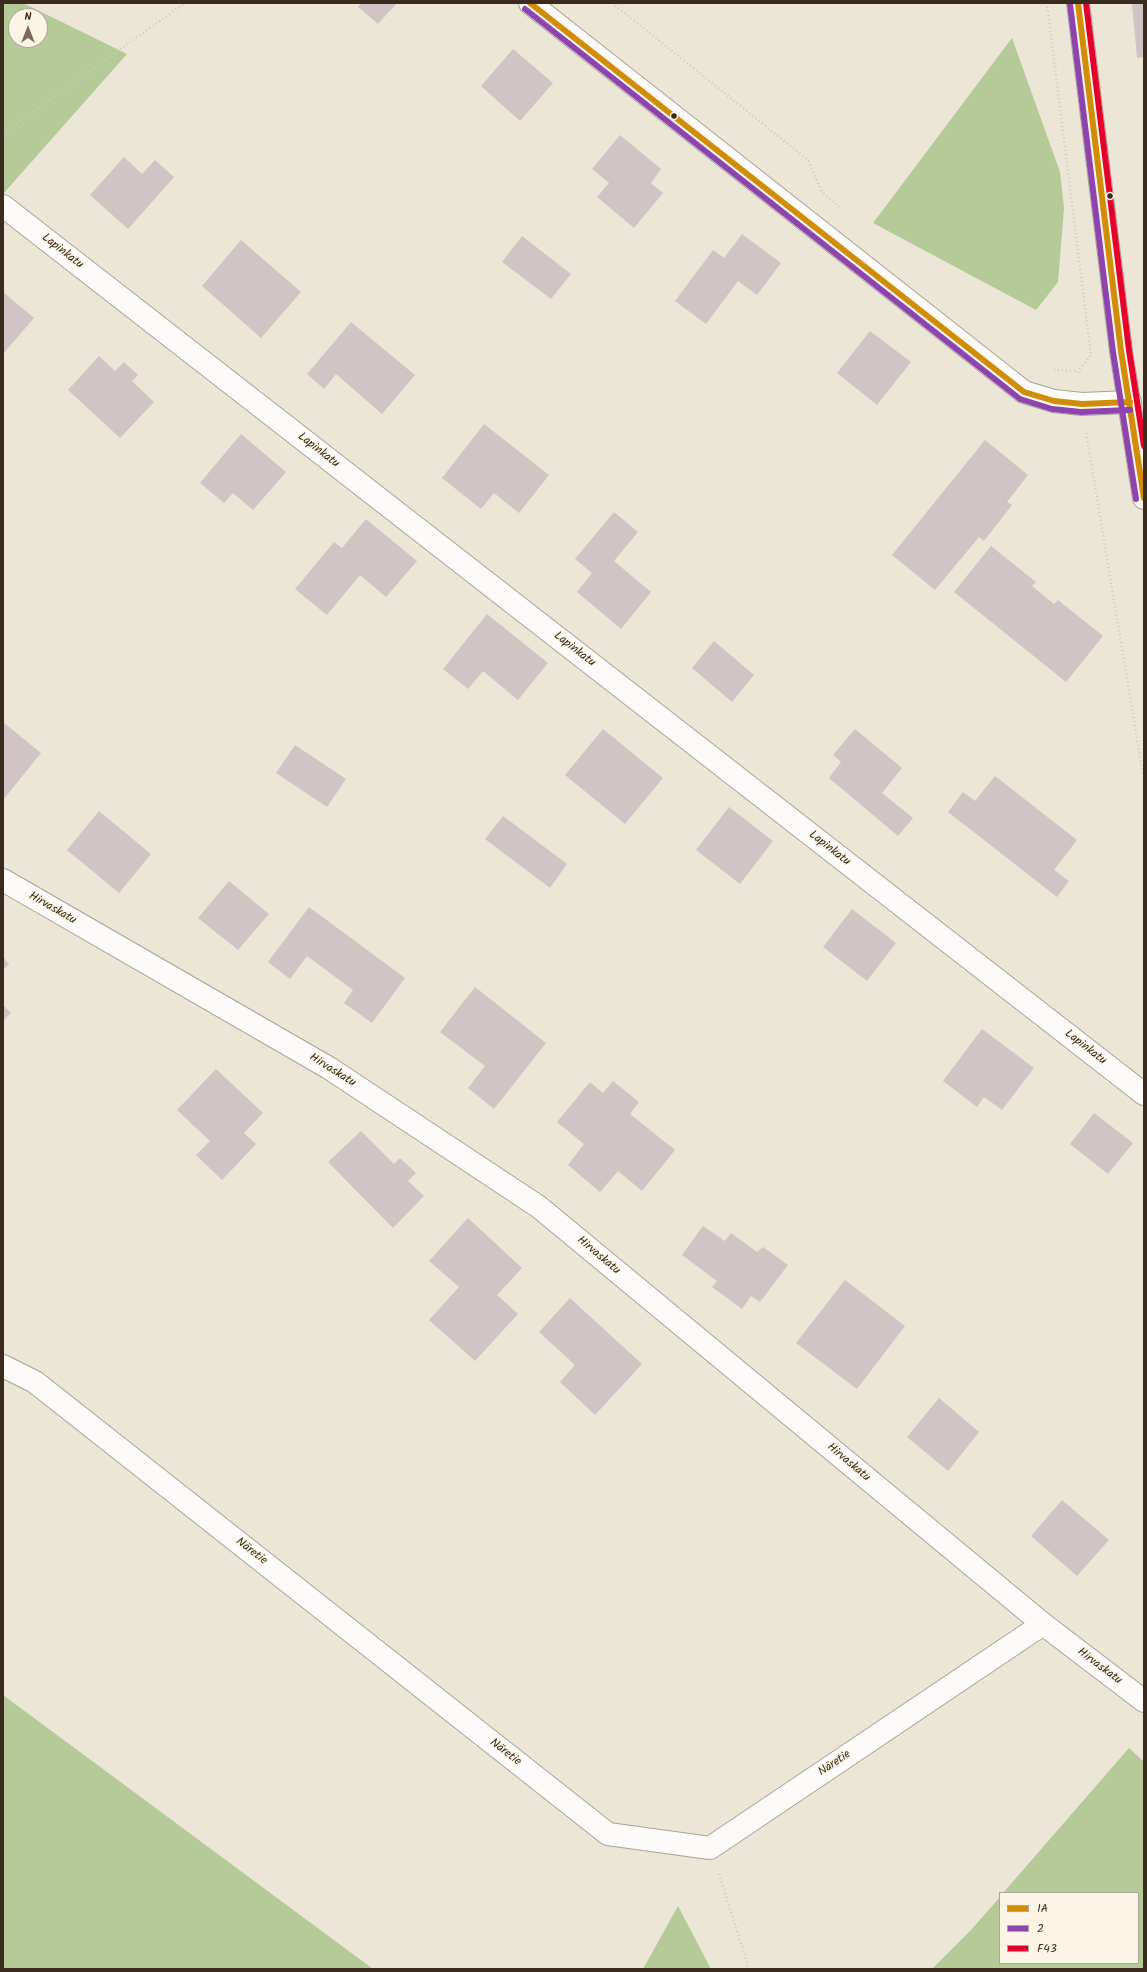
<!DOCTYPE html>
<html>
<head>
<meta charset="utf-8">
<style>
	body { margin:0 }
	#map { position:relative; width:1147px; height:1972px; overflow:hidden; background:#ece6d7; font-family:Kalam,sans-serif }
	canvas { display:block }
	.frame { position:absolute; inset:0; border:4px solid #3b2a1e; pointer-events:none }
	.legend { position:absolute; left:999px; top:1892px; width:140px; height:72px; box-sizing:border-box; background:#fcf5e5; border:1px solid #afa495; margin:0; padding:5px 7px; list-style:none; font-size:12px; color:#3b2a1e }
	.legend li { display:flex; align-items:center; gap:8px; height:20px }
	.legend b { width:20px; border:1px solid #afa495 }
	.north { position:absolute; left:8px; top:8px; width:40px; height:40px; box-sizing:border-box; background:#fcf5e5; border:1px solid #afa495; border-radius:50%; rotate:0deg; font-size:11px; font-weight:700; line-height:16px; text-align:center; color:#3b2a1e }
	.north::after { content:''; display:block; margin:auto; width:14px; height:18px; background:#796c5f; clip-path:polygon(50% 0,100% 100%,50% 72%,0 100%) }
</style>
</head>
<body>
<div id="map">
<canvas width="1147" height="1972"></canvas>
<div class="frame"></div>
<ul class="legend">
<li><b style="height:5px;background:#d18d06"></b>1A</li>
<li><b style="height:5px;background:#8e44ad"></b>2</li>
<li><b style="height:5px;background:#e4002b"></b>F43</li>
</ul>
<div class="north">N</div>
</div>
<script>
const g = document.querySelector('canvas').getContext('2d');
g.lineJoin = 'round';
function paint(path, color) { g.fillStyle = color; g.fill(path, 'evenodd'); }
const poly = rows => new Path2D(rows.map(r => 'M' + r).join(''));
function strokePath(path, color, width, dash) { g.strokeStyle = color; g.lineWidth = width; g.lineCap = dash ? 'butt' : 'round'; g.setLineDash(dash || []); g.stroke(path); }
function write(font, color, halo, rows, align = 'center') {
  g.font = font + ' Kalam,sans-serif'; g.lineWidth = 3; g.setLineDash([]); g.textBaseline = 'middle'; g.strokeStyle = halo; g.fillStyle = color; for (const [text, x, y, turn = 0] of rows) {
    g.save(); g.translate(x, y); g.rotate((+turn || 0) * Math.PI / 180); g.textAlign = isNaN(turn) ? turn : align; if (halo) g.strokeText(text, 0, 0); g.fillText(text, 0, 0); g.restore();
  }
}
const forest = poly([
	[3,3,23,3,127,54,3,194],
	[16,16,40,16,40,40,16,40],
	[1012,38,1060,172,1064,208,1058,282,1036,310,873,223],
	[3,1695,373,1969,3,1969],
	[1129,1748,1144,1762,1144,1969,932,1969,971,1930,1000,1897,1000,1963,1138,1963,1138,1893,1003,1893],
	[678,1906,711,1969,643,1969]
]);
const building = poly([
	[361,3,397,3,378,24,358,7],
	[1144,3,1144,57,1137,58,1132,4],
	[513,49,553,83,520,121,481,86],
	[620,135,661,169,651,183,663,193,634,228,597,197,609,183,592,169],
	[124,157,142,174,155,160,174,177,128,229,90,195],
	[742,234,781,263,757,295,738,281,706,324,675,301,713,250,724,258],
	[522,236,571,274,551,299,502,262],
	[241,240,301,292,261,338,202,286],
	[3,292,34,318,3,354],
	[351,322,415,375,382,414,336,374,324,389,307,374],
	[870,331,911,362,877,405,837,373],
	[99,356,115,371,124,362,138,375,132,381,154,402,120,438,68,390],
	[484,424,549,475,519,513,494,493,481,509,442,478],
	[241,434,286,472,253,510,233,493,224,503,200,483],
	[985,440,1028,475,1007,502,1012,505,984,541,979,537,935,590,892,555],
	[614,512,638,532,614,561,651,592,621,629,577,592,592,573,575,559],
	[366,519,417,561,386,597,360,575,327,615,295,589,334,542,342,548],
	[991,546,1036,582,1032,586,1054,604,1058,600,1103,636,1066,682,954,592],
	[487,614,548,663,518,700,483,671,468,689,443,669],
	[714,641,754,675,732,702,692,668],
	[3,722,41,753,3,800],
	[603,729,663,778,625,824,565,775],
	[855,729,902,768,882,793,913,818,898,836,829,778,841,762,833,755],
	[295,745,346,779,327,807,276,773],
	[995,776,1077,840,1054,870,1069,881,1057,897,948,812,963,792,975,801],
	[729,807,773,841,740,884,696,850],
	[99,811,151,854,119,893,67,850],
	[503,816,567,864,550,888,485,839],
	[229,881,269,914,238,950,198,918],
	[309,907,405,978,372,1023,344,1003,353,990,307,956,290,979,268,962],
	[852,909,896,943,867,981,823,947],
	[3,957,9,964,3,970],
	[475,987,546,1043,494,1109,468,1088,485,1066,440,1032],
	[3,1005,11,1013,3,1021],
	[982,1029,1034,1068,1002,1110,984,1097,977,1107,943,1081],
	[216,1069,263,1113,244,1133,256,1144,222,1180,196,1155,210,1141,177,1110],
	[613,1081,639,1102,630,1114,675,1150,642,1191,618,1171,600,1192,568,1165,584,1144,557,1122,590,1082,603,1093],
	[1094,1113,1133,1143,1108,1174,1070,1144],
	[361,1131,394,1164,400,1158,416,1173,408,1181,424,1196,393,1228,328,1162],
	[468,1218,522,1268,497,1295,518,1314,475,1361,429,1320,459,1287,429,1261],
	[703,1226,725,1241,731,1233,757,1252,763,1247,788,1265,760,1302,751,1296,742,1309,712,1287,717,1281,682,1255],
	[845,1280,905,1326,857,1389,796,1343],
	[570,1298,642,1364,595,1415,560,1382,575,1365,539,1332],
	[939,1398,979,1432,948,1471,907,1437],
	[1062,1500,1109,1540,1077,1576,1031,1536]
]);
const path = poly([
	[612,3,808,160,822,192,839,207],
	[1047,3,1091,355,1078,371,1078,375],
	[3,133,185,3],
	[1054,370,1078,371],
	[1086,433,1144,780],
	[719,1874,749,1969]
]);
const minor = poly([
	[530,3,1024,392,1054,401,1082,404,1130,402],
	[3,206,1144,1094],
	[3,880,329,1068,539,1207,1043,1624,1144,1701],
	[3,1366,35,1382,608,1834,710,1848,1043,1624]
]);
const secondary = poly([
	[1078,3,1121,351,1144,498]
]);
const bus1 = poly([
	[530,3,1024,392,1054,401,1082,404,1130,402],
	[1078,3,1121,351,1144,498]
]);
const bus2 = poly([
	[1070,4,1113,352,1136,499],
	[525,9,1020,399,1052,409,1081,412,1130,410]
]);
const bus3 = poly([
	[1086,3,1129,350,1144,446]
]);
const markers = [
	[674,116,3.5,"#3b2a1e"],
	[1110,196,3.5,"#3b2a1e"]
];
const streetNames = [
	["Lapinkatu",62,252,38],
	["Lapinkatu",318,451,38],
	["Lapinkatu",574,650,38],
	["Lapinkatu",829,849,38],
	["Hirvaskatu",52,909,30],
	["Lapinkatu",1085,1048,38],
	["Hirvaskatu",332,1071,32],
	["Hirvaskatu",598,1256,40],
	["Hirvaskatu",848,1463,40],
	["Näretie",251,1552,38],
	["Hirvaskatu",1099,1667,37],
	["Näretie",505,1753,38],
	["Näretie",835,1764,-34]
];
paint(forest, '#b6c999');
paint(building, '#d0c4c5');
strokePath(minor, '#a9a399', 24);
strokePath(secondary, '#a9a399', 24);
strokePath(path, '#cdcac5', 2.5, [1, 3]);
strokePath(minor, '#fcfbf9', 22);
strokePath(secondary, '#f6f3ee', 22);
strokePath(bus1, '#d18d06', 6);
strokePath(bus2, '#8e44ad', 6);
strokePath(bus3, '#e4002b', 6);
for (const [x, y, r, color] of markers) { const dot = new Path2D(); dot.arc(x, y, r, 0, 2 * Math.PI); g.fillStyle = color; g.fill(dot); strokePath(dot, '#fcf5e5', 1.5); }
write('12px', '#3b2a1e', '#fcf5e5', streetNames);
</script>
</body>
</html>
